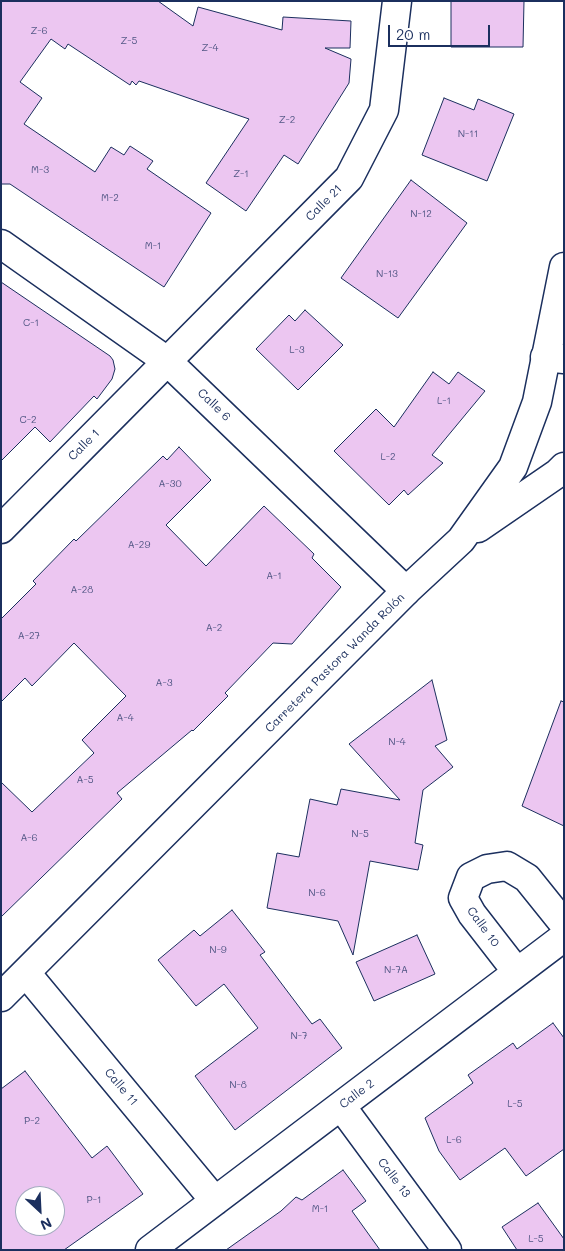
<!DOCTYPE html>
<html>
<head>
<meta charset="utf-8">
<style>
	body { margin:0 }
	#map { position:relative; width:565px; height:1251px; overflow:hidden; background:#fff; font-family:Mali,sans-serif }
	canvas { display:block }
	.frame { position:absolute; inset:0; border:2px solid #1b2f5e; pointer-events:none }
	.north { position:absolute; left:15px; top:1186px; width:50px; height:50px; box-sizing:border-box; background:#fff; border:1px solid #a4acbf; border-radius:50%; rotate:155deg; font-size:14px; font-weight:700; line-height:20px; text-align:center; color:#1b2f5e }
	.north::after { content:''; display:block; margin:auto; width:18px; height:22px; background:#1b2f5e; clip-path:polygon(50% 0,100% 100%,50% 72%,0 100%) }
	.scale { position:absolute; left:388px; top:25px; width:102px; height:22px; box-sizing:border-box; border:2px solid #1b2f5e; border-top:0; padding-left:6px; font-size:15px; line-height:18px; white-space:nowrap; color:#1b2f5e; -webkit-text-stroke:4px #fff; paint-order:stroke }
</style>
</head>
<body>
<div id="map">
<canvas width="565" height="1251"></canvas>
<div class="frame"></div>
<div class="north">N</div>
<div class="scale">20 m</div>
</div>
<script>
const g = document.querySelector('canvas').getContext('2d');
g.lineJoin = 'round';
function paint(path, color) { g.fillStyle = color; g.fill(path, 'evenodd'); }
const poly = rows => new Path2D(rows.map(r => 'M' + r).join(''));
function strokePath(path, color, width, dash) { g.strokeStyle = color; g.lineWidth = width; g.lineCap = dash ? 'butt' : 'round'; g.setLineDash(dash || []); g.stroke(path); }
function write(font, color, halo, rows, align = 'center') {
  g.font = font + ' Mali,sans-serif'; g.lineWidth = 5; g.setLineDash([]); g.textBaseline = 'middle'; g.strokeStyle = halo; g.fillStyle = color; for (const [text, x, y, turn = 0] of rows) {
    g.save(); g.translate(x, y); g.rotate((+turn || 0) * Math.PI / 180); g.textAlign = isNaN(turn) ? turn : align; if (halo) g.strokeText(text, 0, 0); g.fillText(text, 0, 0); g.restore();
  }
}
const building = poly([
	[1,1,158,1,193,26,198,7,282,30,283,17,351,21,350,48,325,48,351,59,349,83,298,164,284,155,246,211,206,183,249,119,139,81,136,85,132,81,130,85,68,44,65,49,51,39,20,82,42,98,24,124,95,172,111,147,124,155,130,146,153,161,147,169,211,213,164,287,10,184,1,184,1,1],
	[451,1,524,1,523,47,451,47,451,1],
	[444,98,474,110,478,99,514,114,487,181,422,155,444,98],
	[411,180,467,223,398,318,341,278,411,180],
	[1,282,110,356,113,360,115,369,112,379,97,399,94,396,50,442,35,427,1,461,1,282],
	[305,310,343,345,298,390,256,349,289,315,295,321,305,310],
	[433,372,449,384,458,372,485,391,432,455,443,463,408,495,404,490,389,505,334,451,376,409,394,427,433,372],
	[179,447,211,480,166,525,206,566,264,506,314,554,312,558,341,587,292,644,273,643,225,693,228,696,193,731,192,730,117,793,122,799,1,917,1,782,32,812,94,753,82,740,126,696,74,643,32,686,25,678,1,702,1,619,36,584,33,581,74,539,76,541,163,456,167,460,179,447],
	[432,680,447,740,435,746,453,767,423,790,415,843,423,845,418,870,370,861,353,955,338,921,267,908,277,853,299,857,310,799,337,805,341,789,400,800,349,744,432,680],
	[561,701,564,702,564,826,522,806,561,701],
	[232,910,265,952,260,955,312,1024,320,1019,342,1048,235,1130,195,1076,258,1028,224,984,196,1006,158,960,194,930,200,936,232,910],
	[417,935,435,974,374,1001,356,962,417,935],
	[553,1023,564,1038,564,1149,526,1176,505,1148,460,1180,439,1151,425,1118,473,1083,468,1075,513,1043,517,1049,553,1023],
	[25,1071,92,1158,107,1146,143,1194,64,1250,1,1250,1,1089,25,1071],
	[25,1196,55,1196,55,1226,25,1226,25,1196],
	[343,1170,366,1201,352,1211,380,1250,226,1250,281,1211,296,1197,302,1200,343,1170],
	[538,1203,564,1239,564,1250,517,1250,502,1227,538,1203]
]);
const street = poly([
	[1,244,167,361,406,591],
	[545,357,564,359],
	[1,529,349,178,384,110,397,1],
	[517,972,472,914,463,898,471,877,487,869,507,866,527,878,564,924],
	[26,973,215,1201],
	[341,1106,447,1250],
	[150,1250,564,937]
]);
const secondary = poly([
	[478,528,558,473,564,467],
	[1,997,406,591,461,540,513,467,537,402,564,267]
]);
const numberNames = [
	["Z-6",39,31],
	["Z-5",129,41],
	["Z-4",210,48],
	["Z-2",287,120],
	["N-11",468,134],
	["M-3",40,170],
	["Z-1",241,174],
	["M-2",110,198],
	["N-12",421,214],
	["M-1",153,246],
	["N-13",387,274],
	["C-1",31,323],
	["L-3",297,350],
	["L-1",444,401],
	["C-2",28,420],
	["L-2",388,457],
	["A-30",170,484],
	["A-29",139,545],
	["A-1",274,576],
	["A-28",82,590],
	["A-2",214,628],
	["A-27",29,636],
	["A-3",164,683],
	["A-4",125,718],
	["N-4",397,742],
	["A-5",85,780],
	["N-5",360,834],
	["A-6",29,838],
	["N-6",317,893],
	["N-9",218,950],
	["N-7A",396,970],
	["N-7",299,1036],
	["N-8",238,1085],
	["L-5",515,1104],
	["P-2",32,1121],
	["L-6",454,1140],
	["P-1",94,1200],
	["M-1",320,1209],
	["L-5",536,1239]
];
const streetNames = [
	["Calle 21",324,203,-45],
	["Calle 6",214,405,44],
	["Calle 1",84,445,-45],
	["Carretera Pastora Wanda Rolón",335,663,-45],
	["Calle 10",483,927,54],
	["Calle 11",121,1087,50],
	["Calle 2",357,1094,-37],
	["Calle 13",394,1178,53]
];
paint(building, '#ecc6f1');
strokePath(building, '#1b2f5e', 1);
strokePath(street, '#1b2f5e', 31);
strokePath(secondary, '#1b2f5e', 31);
strokePath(street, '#fff', 28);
strokePath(secondary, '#fff', 28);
write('10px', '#4f5583', null, numberNames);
write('12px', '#1b2f5e', '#fff', streetNames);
</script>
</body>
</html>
